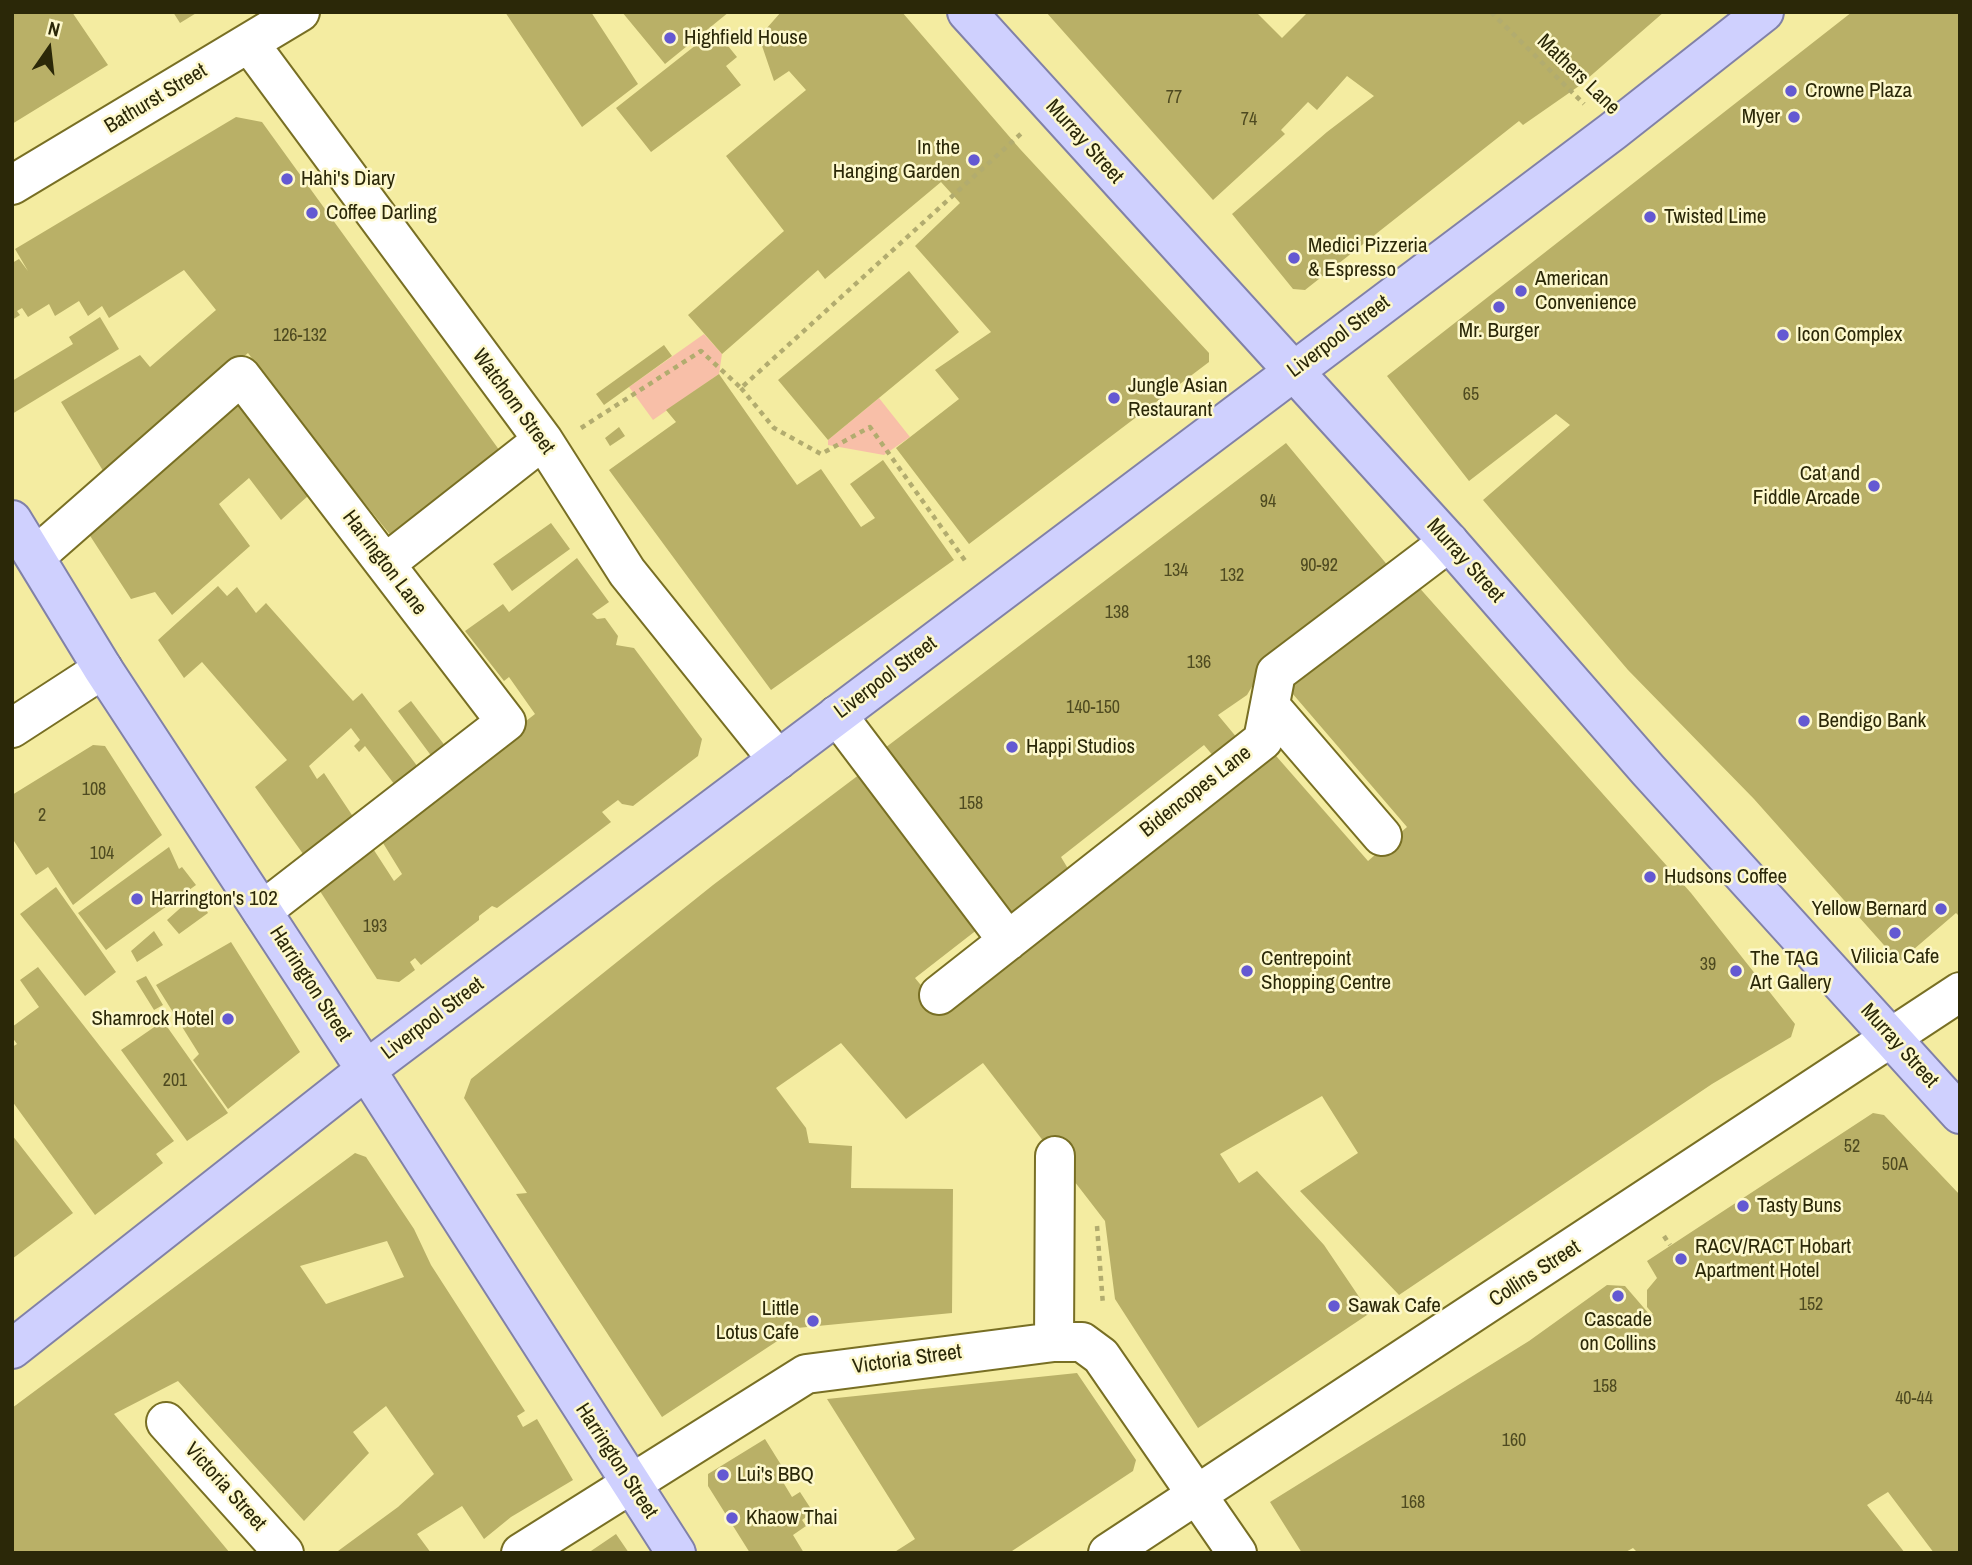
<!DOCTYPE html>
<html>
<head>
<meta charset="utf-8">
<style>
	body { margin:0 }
	#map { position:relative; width:1972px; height:1565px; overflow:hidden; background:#f4eca1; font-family:"Archivo Narrow",sans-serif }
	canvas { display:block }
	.frame { position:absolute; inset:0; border:14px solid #2b2808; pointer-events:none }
	.north { position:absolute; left:14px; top:14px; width:70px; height:70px; -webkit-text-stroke:5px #fdf8cc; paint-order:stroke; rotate:14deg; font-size:19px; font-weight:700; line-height:28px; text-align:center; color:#2b2808 }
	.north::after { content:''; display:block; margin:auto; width:24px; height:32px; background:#2b2808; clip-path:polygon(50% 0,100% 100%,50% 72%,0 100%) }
</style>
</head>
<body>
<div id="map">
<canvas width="1972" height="1565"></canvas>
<div class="frame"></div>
<div class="north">N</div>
</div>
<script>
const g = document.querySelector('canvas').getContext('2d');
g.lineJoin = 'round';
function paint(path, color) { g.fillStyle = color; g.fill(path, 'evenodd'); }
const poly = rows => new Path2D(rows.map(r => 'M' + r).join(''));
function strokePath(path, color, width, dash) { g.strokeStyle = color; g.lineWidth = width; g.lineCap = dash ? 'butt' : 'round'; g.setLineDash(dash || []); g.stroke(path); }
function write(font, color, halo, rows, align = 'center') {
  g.font = font + ' "Archivo Narrow",sans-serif'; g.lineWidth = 5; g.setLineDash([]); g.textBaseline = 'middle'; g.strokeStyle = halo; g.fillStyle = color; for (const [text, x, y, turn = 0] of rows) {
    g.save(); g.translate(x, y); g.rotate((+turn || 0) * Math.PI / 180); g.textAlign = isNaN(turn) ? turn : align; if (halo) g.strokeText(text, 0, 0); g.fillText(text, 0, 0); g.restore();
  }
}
const green = poly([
	[704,334,722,354,719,374,653,420,629,387],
	[879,398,910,437,884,455,828,445,828,440]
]);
const building = poly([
	[12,12,72,12,108,65,12,124],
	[173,12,198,12,180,23],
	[505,12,591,12,638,84,582,127],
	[622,12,729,12,665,64],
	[781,12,902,12,1020,149,1209,353,1209,362,969,544,896,448,959,399,935,370,991,332,915,246,960,203,941,182,825,279,818,270,722,354,688,315,784,231,726,156,806,90,789,71,774,81,759,37],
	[1046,12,1256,12,1282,38,1308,12,1664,12,1579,86,1523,125,1519,121,1305,290,1293,289,1232,214,1327,132,1374,96,1347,76,1317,110,1308,102,1281,130,1285,134,1213,200],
	[1852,12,1960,12,1960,917,1956,913,1899,962,1754,799,1628,670,1483,500,1570,425,1556,414,1469,481,1387,376],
	[715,30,737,57,726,66,741,85,651,152,616,108],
	[236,117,262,122,505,458,396,542,287,407,248,353,105,474,61,402,140,355,150,367,216,310,184,270,109,318,102,306,88,316,79,301,55,316,49,304,28,317,22,308,17,311,20,315,12,320,12,263,19,259,28,271,15,249],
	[909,271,959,332,828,440,778,380],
	[100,317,119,349,12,414,12,381,73,344,69,337],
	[664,345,672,356,604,405,596,394],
	[719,374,797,485,821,469,861,527,875,518,850,484,883,460,954,560,771,690,609,470,676,422,666,410],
	[232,397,317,488,281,520,249,478,219,504,250,546,172,615,155,592,131,599,85,528],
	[619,427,625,436,610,446,605,438],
	[1286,443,1389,567,1266,663,1247,695,1218,715,1238,739,1215,758,1204,745,1103,824,1061,857,1070,872,1013,918,881,751],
	[551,523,570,549,512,591,493,564],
	[577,558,609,602,592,614,597,619,605,618,618,636,616,645,634,648,702,739,698,756,633,806,622,804,618,800,602,812,611,822,497,908,492,906,479,916,479,920,421,965,415,958,410,962,415,970,399,982,377,979,316,885,370,844,394,881,402,874,383,843,403,827,398,821,535,714,509,677,504,681,465,631,503,604,509,612],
	[1416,584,1691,893,1795,1024,1791,1037,1712,1084,1399,1295,1300,1191,1358,1153,1322,1096,1220,1154,1239,1183,1257,1171,1324,1245,1370,1313,1198,1428,1115,1299,1105,1221,983,1063,906,1119,841,1043,776,1088,806,1128,809,1143,852,1146,851,1188,953,1189,952,1313,797,1328,662,1417,516,1194,527,1193,464,1098,471,1079,713,885,868,768,987,922,915,978,939,1007,1270,749,1368,861,1407,827,1286,686],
	[218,586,227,596,237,587,256,613,266,603,353,701,362,693,421,771,398,789,365,746,359,752,354,746,360,740,351,728,309,766,317,779,324,773,356,821,306,858,255,787,287,760,202,662,184,678,158,640],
	[411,701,449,751,435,761,398,711],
	[93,745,105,746,162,835,73,905,48,867,36,875,12,838,12,795],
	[169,847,179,869,182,867,196,885,106,950,78,913],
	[56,887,116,972,85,996,20,914],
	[196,894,208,913,179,934,167,920],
	[154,931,163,945,137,962,131,951],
	[231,942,300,1052,228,1109,193,1060,199,1054,156,985],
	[38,967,174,1141,156,1154,163,1163,95,1215,12,1101,12,1047,17,1044,12,1037,12,1027,39,1007,20,980],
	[146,976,163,1005,154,1010,136,981],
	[163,1021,228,1113,187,1141,121,1050],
	[1873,1113,1884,1115,1960,1195,1960,1553,1934,1553,1888,1492,1867,1505,1905,1553,1638,1553,1633,1548,1624,1553,1302,1553,1270,1502,1529,1341,1607,1285,1625,1286,1650,1315,1653,1314,1647,1307,1647,1290,1657,1278,1647,1261],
	[12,1135,73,1213,12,1259],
	[355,1153,366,1157,414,1229,431,1265,525,1411,517,1416,523,1427,537,1419,573,1480,511,1517,484,1539,462,1506,417,1534,431,1553,339,1553,338,1551,398,1507,434,1474,386,1406,353,1432,369,1453,304,1521,178,1381,114,1414,230,1553,12,1553,12,1408],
	[387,1241,404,1277,326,1304,300,1266],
	[1077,1373,1136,1460,1133,1471,1009,1553,893,1553,915,1539,827,1399],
	[765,1439,783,1468,777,1472,792,1497,800,1492,813,1512,802,1520,806,1526,793,1535,804,1553,750,1553,708,1486,708,1474],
	[616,1534,629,1553,588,1553]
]);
const path = poly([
	[1491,12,1584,104],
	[741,388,774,428,821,454,870,427,966,562],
	[581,428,701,351,741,388,1024,131],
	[1097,1226,1103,1305],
	[1664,1236,1670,1245]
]);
const minor = poly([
	[249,43,543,440,627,572,778,760],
	[12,185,300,12],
	[36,556,241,376,506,722,262,911],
	[385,564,543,440],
	[1270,706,1382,836],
	[837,715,1008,941],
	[12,728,103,669],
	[939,995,1263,740,1276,673,1449,542],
	[1054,1342,1055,1156],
	[166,1422,284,1553],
	[521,1553,806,1374,1054,1342,1082,1342,1101,1356,1237,1553],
	[1108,1553,1960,992]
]);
const major = poly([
	[967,12,1449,542,1648,770,1960,1114],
	[12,520,103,669,366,1070,676,1553],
	[12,1349,366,1070,1613,131,1764,12]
]);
const markers = [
	[670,38,7,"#6459d2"],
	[1791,91,7,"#6459d2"],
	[1794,117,7,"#6459d2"],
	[974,160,7,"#6459d2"],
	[287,179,7,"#6459d2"],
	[312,213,7,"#6459d2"],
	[1650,217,7,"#6459d2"],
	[1294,258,7,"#6459d2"],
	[1521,291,7,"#6459d2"],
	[1499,307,7,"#6459d2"],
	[1783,335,7,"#6459d2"],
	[1114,398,7,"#6459d2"],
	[1874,486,7,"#6459d2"],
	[1804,721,7,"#6459d2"],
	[1012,747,7,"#6459d2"],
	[1650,877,7,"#6459d2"],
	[137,899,7,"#6459d2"],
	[1941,909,7,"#6459d2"],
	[1895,933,7,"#6459d2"],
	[1247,971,7,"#6459d2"],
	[1736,971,7,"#6459d2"],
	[228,1019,7,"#6459d2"],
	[1743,1206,7,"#6459d2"],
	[1681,1259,7,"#6459d2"],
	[1618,1296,7,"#6459d2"],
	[1334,1306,7,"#6459d2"],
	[813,1321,7,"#6459d2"],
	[723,1475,7,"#6459d2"],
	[732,1518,7,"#6459d2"]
];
const numberNames = [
	["77",1174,98],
	["74",1249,120],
	["126-132",300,336],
	["65",1471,395],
	["94",1268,502],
	["90-92",1319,566],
	["134",1176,571],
	["132",1232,576],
	["138",1117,613],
	["136",1199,663],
	["140-150",1093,708],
	["108",94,790],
	["158",971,804],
	["2",42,816],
	["104",102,854],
	["193",375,927],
	["39",1708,965],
	["201",175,1081],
	["52",1852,1147],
	["50A",1895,1165],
	["152",1811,1305],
	["158",1605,1387],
	["40-44",1914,1399],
	["160",1514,1441],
	["168",1413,1503]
];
const poiNames = [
	["Highfield House",684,38],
	["Crowne Plaza",1805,91],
	["Myer",1780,117,"right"],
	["In the",960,148,"right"],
	["Hanging Garden",960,172,"right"],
	["Hahi's Diary",301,179],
	["Coffee Darling",326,213],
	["Twisted Lime",1664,217],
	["Medici Pizzeria",1308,246],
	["& Espresso",1308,270],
	["American",1535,279],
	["Convenience",1535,303],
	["Mr. Burger",1499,331,"center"],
	["Icon Complex",1797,335],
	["Jungle Asian",1128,386],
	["Restaurant",1128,410],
	["Cat and",1860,474,"right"],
	["Fiddle Arcade",1860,498,"right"],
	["Bendigo Bank",1818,721],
	["Happi Studios",1026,747],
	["Hudsons Coffee",1664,877],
	["Harrington's 102",151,899],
	["Yellow Bernard",1927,909,"right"],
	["Vilicia Cafe",1895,957,"center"],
	["Centrepoint",1261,959],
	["Shopping Centre",1261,983],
	["The TAG",1750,959],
	["Art Gallery",1750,983],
	["Shamrock Hotel",214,1019,"right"],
	["Tasty Buns",1757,1206],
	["RACV/RACT Hobart",1695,1247],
	["Apartment Hotel",1695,1271],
	["Sawak Cafe",1348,1306],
	["Little",799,1309,"right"],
	["Lotus Cafe",799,1333,"right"],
	["Cascade",1618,1320,"center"],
	["on Collins",1618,1344,"center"],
	["Lui's BBQ",737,1475],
	["Khaow Thai",746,1518]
];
const streetNames = [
	["Mathers Lane",1578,75,44],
	["Bathurst Street",156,99,-31],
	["Murray Street",1084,142,48],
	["Liverpool Street",1339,337,-37],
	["Watchorn Street",513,402,54],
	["Murray Street",1465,561,48],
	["Harrington Lane",384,563,53],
	["Liverpool Street",886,678,-37],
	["Bidencopes Lane",1196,792,-38],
	["Harrington Street",310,984,57],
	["Liverpool Street",433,1019,-37],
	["Murray Street",1899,1046,48],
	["Collins Street",1535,1274,-33],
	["Victoria Street",907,1360,-8],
	["Harrington Street",616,1461,57],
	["Victoria Street",225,1487,48]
];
paint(green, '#f8bfa8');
paint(building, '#b9b067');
strokePath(minor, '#786f24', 42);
strokePath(major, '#8181a7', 42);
strokePath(path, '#b2ac6f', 4.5, [5, 5]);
strokePath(minor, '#fff', 38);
strokePath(major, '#cfd0fe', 38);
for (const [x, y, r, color] of markers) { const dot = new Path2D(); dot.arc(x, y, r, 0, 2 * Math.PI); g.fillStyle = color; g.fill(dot); strokePath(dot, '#fdf8cc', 2.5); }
write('18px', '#4e4a20', null, numberNames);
write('21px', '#2b2808', '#fdf8cc', poiNames, 'left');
write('21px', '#2b2808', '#fdf8cc', streetNames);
</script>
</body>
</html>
